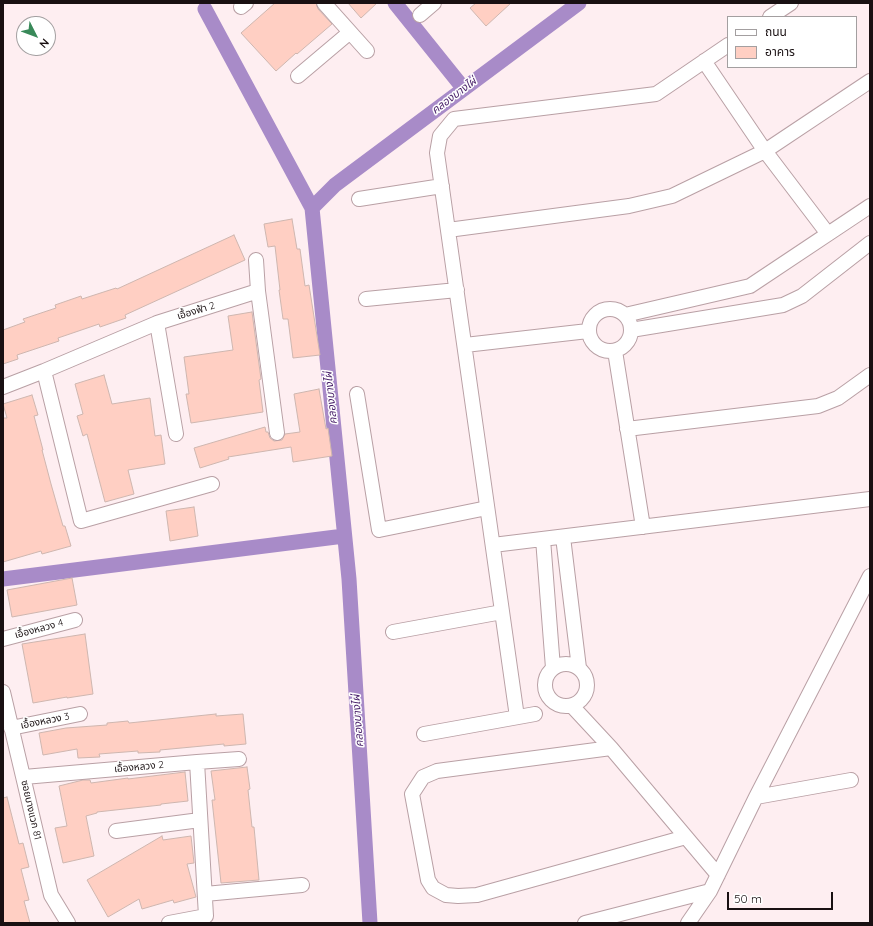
<!DOCTYPE html>
<html>
<head>
<meta charset="utf-8">
<style>
	body { margin:0 }
	#map { position:relative; width:873px; height:926px; overflow:hidden; background:#feeef1; font-family:Quicksand,"Noto Sans Thai",sans-serif }
	canvas { display:block }
	.frame { position:absolute; inset:0; border:4px solid #191012; pointer-events:none }
	.legend { position:absolute; left:727px; top:16px; width:130px; height:52px; box-sizing:border-box; background:#fff; border:1px solid #a39fa0; margin:0; padding:5px 7px; list-style:none; font-size:12px; color:#191012 }
	.legend li { display:flex; align-items:center; gap:8px; height:20px }
	.legend b { width:20px; border:1px solid #a39fa0 }
	.north { position:absolute; left:16px; top:16px; width:40px; height:40px; box-sizing:border-box; background:#fff; border:1px solid #a39fa0; border-radius:50%; rotate:132deg; font-size:11px; font-weight:700; line-height:16px; text-align:center; color:#191012 }
	.north::after { content:''; display:block; margin:auto; width:14px; height:18px; background:#398959; clip-path:polygon(50% 0,100% 100%,50% 72%,0 100%) }
	.scale { position:absolute; left:727px; top:892px; width:106px; height:18px; box-sizing:border-box; border:2px solid #191012; border-top:0; padding-left:5px; font-size:12px; line-height:14px; white-space:nowrap; color:#191012; -webkit-text-stroke:3px #fff; paint-order:stroke }
</style>
</head>
<body>
<div id="map">
<canvas width="873" height="926"></canvas>
<div class="frame"></div>
<ul class="legend">
<li><b style="height:5px;background:#fff"></b>ถนน</li>
<li><b style="height:11px;background:#ffcfc3"></b>อาคาร</li>
</ul>
<div class="north">N</div>
<div class="scale">50 m</div>
</div>
<script>
const g = document.querySelector('canvas').getContext('2d');
g.lineJoin = 'round';
const poly = rows => new Path2D(rows.map(r => 'M' + r).join(''));
function strokePath(path, color, width, dash) { g.strokeStyle = color; g.lineWidth = width; g.lineCap = dash ? 'butt' : 'round'; g.setLineDash(dash || []); g.stroke(path); }
function paint(path, color) { g.fillStyle = color; g.fill(path, 'evenodd'); }
function write(font, color, halo, rows, align = 'center') {
  g.font = font + ' Quicksand,"Noto Sans Thai",sans-serif'; g.lineWidth = 3; g.setLineDash([]); g.textBaseline = 'middle'; g.strokeStyle = halo; g.fillStyle = color; for (const [text, x, y, turn = 0] of rows) {
    g.save(); g.translate(x, y); g.rotate((+turn || 0) * Math.PI / 180); g.textAlign = isNaN(turn) ? turn : align; if (halo) g.strokeText(text, 0, 0); g.fillText(text, 0, 0); g.restore();
  }
}
const canal = poly([
	[395,3,464,89],
	[205,9,312,208],
	[3,579,344,536],
	[370,923,349,579,312,208,335,185,579,3]
]);
const building = poly([
	[275,3,316,3,318,9,332,24,297,54,296,53,276,71,241,33,275,3],
	[348,3,377,3,361,18,348,3],
	[476,3,511,3,486,26,470,8,476,3],
	[292,219,297,249,300,249,305,286,309,285,320,355,293,358,288,319,283,319,279,290,280,290,275,246,268,247,264,224,292,219],
	[234,235,245,260,125,315,126,318,100,327,99,324,58,338,59,341,17,355,18,359,3,364,3,330,25,322,23,319,56,308,55,305,81,296,82,299,116,288,117,289,234,235],
	[252,312,261,379,259,380,263,412,191,423,186,394,189,394,184,357,233,350,228,316,252,312],
	[104,375,112,404,150,398,155,436,161,435,165,464,128,470,134,494,105,502,87,434,83,436,77,416,83,414,75,384,104,375],
	[319,389,326,429,328,428,332,456,293,462,291,447,228,457,229,459,200,468,194,448,265,427,266,432,268,432,270,438,274,441,282,440,285,434,300,432,294,394,319,389],
	[32,395,38,415,34,416,43,450,42,450,51,484,63,526,65,526,71,546,42,554,41,551,3,562,3,418,7,418,3,404,32,395],
	[194,507,198,536,170,541,166,511,194,507],
	[72,578,77,605,12,617,7,590,72,578],
	[85,634,93,694,67,698,67,697,33,703,22,644,85,634],
	[216,714,216,716,243,714,246,744,224,746,224,744,160,750,160,752,138,753,138,751,99,754,100,757,78,758,77,749,43,755,39,733,66,728,107,725,107,723,128,721,129,723,216,714],
	[247,767,250,789,248,790,252,827,254,827,259,880,221,883,212,800,215,800,211,771,247,767],
	[185,772,188,801,161,804,161,805,97,812,97,813,86,816,94,856,63,863,55,828,67,826,59,786,83,780,90,780,91,783,128,778,128,779,185,772],
	[7,797,19,844,23,843,29,867,21,869,29,900,24,901,30,923,3,923,3,798,7,797],
	[162,836,163,840,191,836,194,863,187,864,196,897,174,903,173,900,142,909,139,899,108,917,87,880,162,836]
]);
const minor = poly([
	[324,3,367,51],
	[241,7,246,3],
	[420,15,434,3],
	[770,17,791,3],
	[704,61,765,151,828,234],
	[298,76,349,33],
	[359,199,442,186],
	[448,230,629,206,672,196,765,151,870,81],
	[256,260,258,291,277,433],
	[366,299,457,290],
	'589 330a21 21 0 1 1 42 0a21 21 0 1 1-42 0Z',
	[625,315,750,286,870,206],
	[157,323,176,434],
	[631,330,783,305,802,296,870,243],
	[465,345,588,331],
	[615,351,643,527],
	[44,371,81,521,212,484],
	[3,387,44,371,157,323,258,291],
	[357,394,379,530,487,508],
	[627,429,818,406,838,398,870,375],
	[563,537,579,668],
	[543,539,553,668],
	[493,545,870,499],
	[393,632,502,612],
	[3,639,75,620],
	'545 685a21 21 0 1 1 42 0a21 21 0 1 1-42 0Z',
	[3,692,51,895,68,923],
	[572,706,611,748,718,875],
	[517,717,437,153,440,136,454,119,656,94,728,45],
	[11,728,80,714],
	[424,734,535,714],
	[611,748,437,771,423,777,412,794,428,880,433,888,446,895,458,896,477,895,686,837],
	[197,762,239,759],
	[24,777,197,762,206,916,169,923],
	[756,797,851,780],
	[116,831,200,820],
	[205,894,302,885],
	[585,923,710,891],
	[688,923,710,891,756,797,870,576]
]);
const streetNames = [
	["เอื้องฟ้า 2",196,311,-17],
	["เอื้องหลวง 4",39,629,-15],
	["เอื้องหลวง 3",45,721,-11],
	["เอื้องหลวง 2",139,767,-5],
	["ซอยบางแวก 81",31,810,77]
];
const waterNames = [
	["คลองบางไผ่",454,96,-37],
	["คลองบางไผ่",331,398,-96],
	["คลองบางไผ่",358,721,-94]
];
strokePath(canal, '#a88bc8', 15);
paint(building, '#ffcfc3');
strokePath(building, '#ceb6af', 1);
strokePath(minor, '#b9a0a5', 16);
strokePath(minor, '#fff', 14);
write('10px', '#191012', '#fff', streetNames);
write('italic 11px', '#471f68', '#fff', waterNames);
</script>
</body>
</html>
